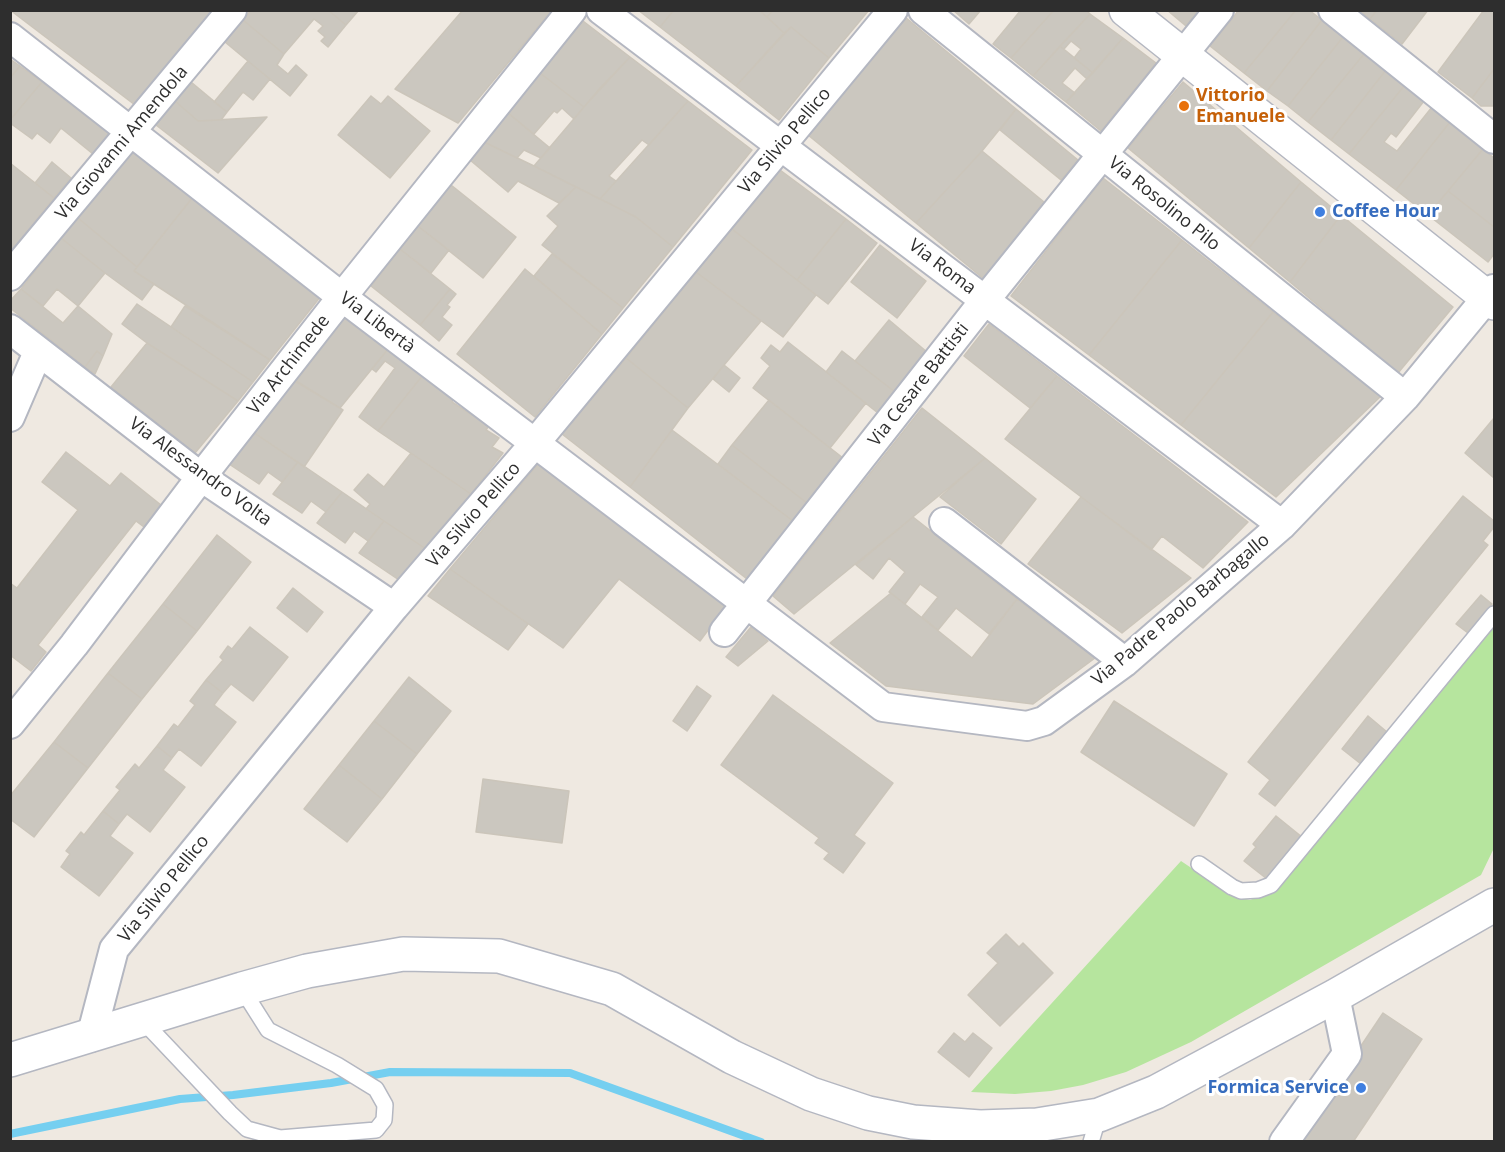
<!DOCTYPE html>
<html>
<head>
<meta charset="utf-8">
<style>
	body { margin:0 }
	#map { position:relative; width:1505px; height:1152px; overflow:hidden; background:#efe9e1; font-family:"Open Sans",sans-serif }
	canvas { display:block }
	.frame { position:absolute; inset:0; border:12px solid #2e2e2e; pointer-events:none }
</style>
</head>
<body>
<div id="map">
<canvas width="1505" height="1152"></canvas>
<div class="frame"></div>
</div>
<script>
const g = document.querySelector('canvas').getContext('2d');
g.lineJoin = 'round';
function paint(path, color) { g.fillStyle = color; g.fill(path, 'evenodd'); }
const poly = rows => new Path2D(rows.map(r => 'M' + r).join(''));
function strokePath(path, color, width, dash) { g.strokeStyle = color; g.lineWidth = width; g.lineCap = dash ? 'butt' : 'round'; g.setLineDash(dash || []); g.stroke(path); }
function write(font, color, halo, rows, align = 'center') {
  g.font = font + ' "Open Sans",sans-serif'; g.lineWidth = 6; g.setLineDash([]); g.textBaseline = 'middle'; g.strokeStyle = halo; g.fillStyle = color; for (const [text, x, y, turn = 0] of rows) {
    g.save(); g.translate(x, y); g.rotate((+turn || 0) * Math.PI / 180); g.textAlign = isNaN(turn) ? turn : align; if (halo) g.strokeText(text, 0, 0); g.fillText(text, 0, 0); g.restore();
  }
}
const green = poly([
	[1494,624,1494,848,1481,875,1191,1042,1126,1072,1083,1085,1051,1091,1015,1094,971,1092,1181,861,1233,896,1250,900,1267,894,1287,878]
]);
const stream = poly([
	[10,1134,180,1099,233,1095,331,1083,390,1072,570,1073,761,1142]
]);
const building = poly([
	[10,10,213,10,135,105,10,10],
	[251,10,328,10,346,25,328,47,321,41,325,37,318,31,323,26,314,19,284,54,243,20,251,10],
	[328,10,359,10,346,25,328,10],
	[463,10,552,10,458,123,395,89,463,10],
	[638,10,673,10,673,11,660,27,638,10],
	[759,10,784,33,736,86,660,27,674,10,759,10],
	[759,10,773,10,767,17,759,10],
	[773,10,869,10,829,58,791,27,784,33,767,17,773,10],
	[953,10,981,10,969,24,953,10],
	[1021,10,1054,10,1011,58,993,44,1021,10],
	[1054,10,1086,10,1090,14,1033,76,1011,58,1054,10],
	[1167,10,1199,10,1186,26,1167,10],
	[1239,10,1296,10,1244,73,1210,46,1239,10],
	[1296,10,1309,10,1322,20,1267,91,1244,73,1296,10],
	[1359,10,1377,10,1370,19,1359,10],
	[1377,10,1428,10,1402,44,1370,19,1377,10],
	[1484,10,1494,10,1494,69,1472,98,1438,72,1484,10],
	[1090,14,1123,38,1093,73,1074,58,1081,49,1071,41,1064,49,1060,46,1090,14],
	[905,17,1016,109,982,151,916,223,808,135,905,17],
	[243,20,284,54,277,65,288,74,296,65,307,75,290,96,225,42,243,20],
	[1322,20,1343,37,1288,106,1267,91,1322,20],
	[583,21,630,57,584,107,540,73,583,21],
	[791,27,829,58,779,120,736,86,791,27],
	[1343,37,1364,54,1308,122,1288,106,1343,37],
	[1123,38,1156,63,1101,131,1066,102,1123,38],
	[1060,46,1093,73,1087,79,1075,68,1062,83,1075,93,1066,102,1033,76,1060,46],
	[1364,54,1386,70,1331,140,1308,122,1364,54],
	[630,57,688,101,649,145,642,140,609,176,616,181,600,199,534,166,600,88,630,57],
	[10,59,20,66,10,78,10,59],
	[248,61,270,79,253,100,243,92,227,112,214,102,248,61],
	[20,66,42,82,10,120,10,78,20,66],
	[1494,69,1494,106,1481,106,1472,98,1494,69],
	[1386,70,1404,86,1349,154,1331,140,1386,70],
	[540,73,584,107,574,119,562,108,557,113,554,111,534,134,508,113,540,73],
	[42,82,110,134,93,154,61,128,50,143,37,133,32,139,10,123,10,120,42,82],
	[191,82,227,112,221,120,198,121,175,101,191,82],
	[1183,82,1301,182,1249,248,1128,148,1183,82],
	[1404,86,1424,101,1396,137,1391,133,1384,142,1397,151,1432,107,1450,122,1396,190,1349,154,1404,86],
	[371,96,381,104,388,96,430,131,390,178,338,135,371,96],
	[175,101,198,121,267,117,218,173,156,125,175,101],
	[688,101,752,150,673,247,636,217,600,199,688,101],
	[1016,109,1078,160,1061,180,1000,130,1016,109],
	[508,113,550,148,541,158,524,150,517,158,484,142,508,113],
	[1450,122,1483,149,1428,215,1396,190,1450,122],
	[484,142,534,166,576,187,559,203,518,181,508,192,470,160,484,142],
	[1483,149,1494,158,1494,227,1448,191,1483,149],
	[133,151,193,197,137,267,78,218,133,151],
	[982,151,1044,202,984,279,916,223,982,151],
	[52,162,71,178,54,198,35,183,52,162],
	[10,163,54,198,10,253,10,163],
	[780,170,846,219,797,280,732,229,780,170],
	[1103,178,1182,240,1089,355,1011,296,1103,178],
	[1301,182,1341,215,1290,282,1249,248,1301,182],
	[451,185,516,237,483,278,418,226,451,185],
	[576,187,636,217,673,247,623,308,542,245,558,226,547,216,576,187],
	[1448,191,1494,227,1494,254,1488,262,1428,215,1448,191],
	[193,197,321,296,270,360,134,271,193,197],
	[1341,215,1453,307,1398,373,1290,282,1341,215],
	[78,218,137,267,134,271,154,284,142,300,105,273,61,238,78,218],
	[846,219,877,243,828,304,797,280,846,219],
	[418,226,449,250,431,273,400,249,418,226],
	[732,229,816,295,783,337,696,272,732,229],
	[61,238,105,273,78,306,57,289,43,306,21,289,61,238],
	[1182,240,1273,312,1181,425,1089,355,1182,240],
	[880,245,926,281,897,318,851,282,880,245],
	[400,249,450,289,420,325,371,286,400,249],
	[552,254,623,308,602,334,534,276,552,254],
	[525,269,602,334,535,417,457,354,525,269],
	[696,272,761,321,688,408,626,358,696,272],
	[21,289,63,323,78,306,112,334,103,356,97,351,85,367,10,308,10,301,21,289],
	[450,289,456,294,447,305,450,307,442,317,452,325,439,341,420,325,450,289],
	[137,304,253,382,238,401,147,343,122,324,137,304],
	[185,306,270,360,253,382,171,327,185,306],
	[1273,312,1381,396,1276,497,1181,425,1273,312],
	[345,317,388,349,340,408,296,381,345,317],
	[889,320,927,352,895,392,855,361,889,320],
	[989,324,1057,376,1030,408,964,356,989,324],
	[788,342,866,403,830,448,753,388,770,366,761,358,771,345,780,352,788,342],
	[147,343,238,401,195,453,111,387,147,343],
	[388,349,423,375,378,431,359,417,395,368,385,361,376,372,372,369,388,349],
	[97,351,103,356,95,374,85,367,97,351],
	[842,351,895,392,878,413,826,372,842,351],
	[626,358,688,408,630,487,562,434,626,358],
	[724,365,740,378,729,392,713,379,724,365],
	[423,375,454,398,452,402,472,415,474,413,490,424,486,430,499,438,492,447,503,453,471,494,378,431,423,375],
	[1057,376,1248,522,1203,568,1162,536,1151,550,1005,439,1057,376],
	[293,380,343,410,304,467,253,432,293,380],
	[769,400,843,458,807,503,732,445,769,400],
	[922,408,985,458,794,614,773,596,922,408],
	[1494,418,1494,478,1465,453,1494,418],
	[672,430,793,521,747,579,630,487,672,430],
	[253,432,298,462,282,482,268,472,259,484,229,464,253,432],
	[732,445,807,503,793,521,718,464,732,445],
	[66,452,110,486,121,473,161,505,144,527,136,521,38,645,46,652,31,671,10,655,10,583,17,588,78,510,42,482,66,452],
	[411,453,471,494,426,549,366,509,370,504,354,490,368,474,384,487,411,453],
	[985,458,1036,499,1001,544,940,497,985,458],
	[298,462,342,492,326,512,311,501,302,513,273,494,298,462],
	[538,464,726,606,700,641,619,579,563,648,450,569,538,464],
	[342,492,384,521,368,541,354,531,345,543,317,523,342,492],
	[1463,496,1494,521,1494,527,1483,541,1488,545,1275,806,1259,794,1270,780,1248,762,1463,496],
	[1081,497,1191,578,1122,633,1028,564,1081,497],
	[913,517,1017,599,989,634,956,608,938,630,922,617,938,597,920,584,905,604,889,592,905,572,889,558,873,579,856,565,913,517],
	[384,521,426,549,399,580,359,553,384,521],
	[217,535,251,562,197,631,163,604,217,535],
	[450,569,528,624,508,650,428,596,450,569],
	[293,588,323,612,307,632,277,608,293,588],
	[891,593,972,658,1017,599,1095,658,1033,704,886,686,830,643,891,593],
	[1481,595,1492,604,1468,633,1456,624,1481,595],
	[163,604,197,631,142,699,108,673,163,604],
	[250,627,288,657,253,701,231,684,223,693,206,680,223,660,220,657,228,646,232,649,250,627],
	[751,627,768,641,738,666,726,657,751,627],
	[108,673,142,699,88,768,54,742,108,673],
	[409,677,451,711,417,754,374,721,409,677],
	[206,680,223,693,214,705,236,722,201,766,179,749,172,758,157,746,174,724,178,727,195,705,190,701,206,680],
	[697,686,711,696,687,731,673,721,697,686],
	[773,695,893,783,854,835,865,843,843,873,824,859,829,853,815,843,819,838,721,765,773,695],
	[1114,701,1227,774,1194,826,1081,752,1114,701],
	[1368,716,1387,732,1361,764,1342,749,1368,716],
	[374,721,417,754,382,799,339,765,374,721],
	[54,742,88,768,34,837,10,819,10,796,54,742],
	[157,746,172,758,163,770,185,787,150,832,127,814,119,824,103,811,120,790,116,787,135,764,139,768,157,746],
	[339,765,382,799,347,842,304,809,339,765],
	[483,779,569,791,562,843,476,832,483,779],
	[103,811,119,824,110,836,133,853,99,896,61,867,70,854,66,851,81,832,84,835,103,811],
	[1276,816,1302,837,1267,879,1244,861,1256,847,1253,844,1276,816],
	[1006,934,1019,947,1023,943,1053,973,1000,1026,968,995,998,963,987,953,1006,934],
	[1383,1013,1422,1039,1353,1142,1306,1142,1300,1137,1383,1013],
	[954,1033,965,1042,973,1033,992,1048,969,1077,938,1052,954,1033]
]);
const service = poly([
	[1199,864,1232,887,1241,891,1258,890,1271,885,1494,614],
	[142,1020,230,1113,247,1129,280,1138,376,1130,384,1120,385,1105,376,1089,337,1065,268,1030,242,989],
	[1091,1142,1099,1115]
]);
const minor = poly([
	[601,10,1282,525],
	[923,10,1405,397],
	[1333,10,1494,139],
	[10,37,342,297,883,707,1027,726,1044,721,1125,662,1282,525,1405,397,1494,289],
	[10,276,232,10],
	[10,329,201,477,394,607],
	[10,417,38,352],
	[944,522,1125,662],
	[724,632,985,300,1219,10],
	[10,724,74,645,201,477,342,297,572,10],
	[91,1037,114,949,394,607,535,443,893,10],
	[1284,1142,1347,1054,1335,996]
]);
const tertiary = poly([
	[1126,10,1494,303]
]);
const secondary = poly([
	[10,1060,242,989,307,971,403,954,499,956,612,989,732,1057,811,1094,868,1113,913,1122,980,1127,1037,1125,1099,1115,1156,1092,1335,996,1494,905]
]);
const markers = [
	[1184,106,6,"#e8710a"],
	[1320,212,6,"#3f7fe0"],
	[1361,1088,6,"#3f7fe0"]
];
const foodNames = [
	["Vittorio",1196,96],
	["Emanuele",1196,117]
];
const streetNames = [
	["Via Silvio Pellico",785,141,-50],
	["Via Giovanni Amendola",122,143,-50],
	["Via Rosolino Pilo",1164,204,39],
	["Via Roma",942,267,37],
	["Via Libertà",377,323,37],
	["Via Archimede",289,365,-52],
	["Via Cesare Battisti",919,385,-52],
	["Via Alessandro Volta",200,472,36],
	["Via Silvio Pellico",474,515,-49],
	["Via Padre Paolo Barbagallo",1181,610,-40],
	["Via Silvio Pellico",164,889,-51]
];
const shopNames = [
	["Coffee Hour",1332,212],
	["Formica Service",1349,1088,"right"]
];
paint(green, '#b6e59e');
strokePath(stream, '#75cff0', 8);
paint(building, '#cbc7bf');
strokePath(building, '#cbc5ba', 1.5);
strokePath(service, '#b4b7c1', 18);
strokePath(minor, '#b4b7c1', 32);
strokePath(tertiary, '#b4b7c1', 36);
strokePath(secondary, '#b4b7c1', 36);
strokePath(service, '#fff', 15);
strokePath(minor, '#fff', 28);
strokePath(tertiary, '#fff', 33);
strokePath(secondary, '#fff', 33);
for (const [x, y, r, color] of markers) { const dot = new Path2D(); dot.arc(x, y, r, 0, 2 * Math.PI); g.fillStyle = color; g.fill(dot); strokePath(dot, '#fff', 2); }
write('bold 18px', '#c56008', '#fff', foodNames, 'left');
write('18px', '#2e2e2e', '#fff', streetNames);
write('bold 18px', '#366cbe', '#fff', shopNames, 'left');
</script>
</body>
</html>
